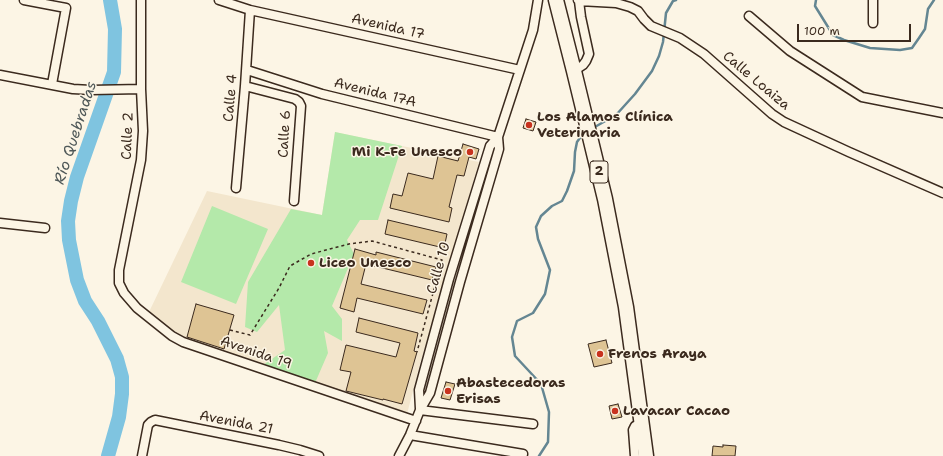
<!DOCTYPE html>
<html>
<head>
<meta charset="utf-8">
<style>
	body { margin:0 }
	#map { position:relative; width:943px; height:456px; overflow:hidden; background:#fcf5e5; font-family:"Shantell Sans",sans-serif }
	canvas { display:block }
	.scale { position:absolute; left:797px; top:24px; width:114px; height:18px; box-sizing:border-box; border:2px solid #3b2a1e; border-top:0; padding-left:5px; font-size:12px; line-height:14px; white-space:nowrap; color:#3b2a1e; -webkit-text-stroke:3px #fcf5e5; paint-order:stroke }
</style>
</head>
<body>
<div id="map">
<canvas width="943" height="456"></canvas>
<div class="scale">100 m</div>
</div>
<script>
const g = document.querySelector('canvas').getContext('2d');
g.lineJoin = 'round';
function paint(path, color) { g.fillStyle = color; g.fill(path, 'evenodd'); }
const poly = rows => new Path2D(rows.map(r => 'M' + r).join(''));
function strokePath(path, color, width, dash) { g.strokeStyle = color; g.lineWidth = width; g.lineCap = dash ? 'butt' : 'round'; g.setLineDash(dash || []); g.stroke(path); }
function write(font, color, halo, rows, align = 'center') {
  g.font = font + ' "Shantell Sans",sans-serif'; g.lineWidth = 3; g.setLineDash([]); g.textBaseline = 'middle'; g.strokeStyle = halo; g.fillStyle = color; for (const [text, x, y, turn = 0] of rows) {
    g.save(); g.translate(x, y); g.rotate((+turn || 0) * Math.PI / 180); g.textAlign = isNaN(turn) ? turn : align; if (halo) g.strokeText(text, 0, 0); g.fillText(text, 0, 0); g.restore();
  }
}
const built = poly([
	[335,132,479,162,420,364,407,414,183,338,149,312,207,191,322,215]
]);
const green = poly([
	[335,132,402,146,378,220,360,220,347,240,354,254,332,306,342,319,342,341,324,331,328,353,315,383,263,365,285,350,279,305,257,332,245,327,248,282,291,209,322,215],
	[212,206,268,229,236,304,181,282]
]);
const stream = poly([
	[816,0,815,6,833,35,844,40,870,48,900,50,912,48,919,38,925,29,928,9,934,0],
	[593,128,616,115,635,94,652,71,659,56,663,42,666,13,673,1,676,0],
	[539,456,548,442,549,412,541,384,515,356,512,337,517,321,533,313,545,294,550,270,538,239,536,227,541,216,552,206,562,201,567,191,574,171,575,152,577,142,582,135,585,133]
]);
const river = poly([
	[108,456,119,417,122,394,122,377,117,359,98,321,85,301,77,280,69,240,68,221,71,201,77,177,114,72,115,29,110,0]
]);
const building = poly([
	[526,119,536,122,533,131,523,128,526,119],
	[463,144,479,149,476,159,469,157,464,176,457,175,449,207,452,208,449,222,390,208,393,194,402,196,408,173,433,179,438,156,458,161,463,144],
	[388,220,447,234,444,248,385,234,388,220],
	[355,249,376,255,376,252,436,267,432,280,366,264,361,284,427,300,423,314,357,298,354,312,340,308,355,249],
	[196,304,234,315,224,349,187,337,196,304],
	[359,318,418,333,414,351,417,352,402,404,383,399,383,400,346,391,351,372,340,370,346,345,396,357,400,343,356,332,359,318],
	[606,340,612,363,594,367,588,344,606,340],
	[446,382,455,384,450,400,441,398,446,382],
	[618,404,622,417,612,419,609,406,618,404],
	[723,445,736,446,735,456,712,456,713,446,723,447,723,445]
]);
const path = poly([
	[230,330,250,335,279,288,290,266,311,254,349,244,372,241,442,260,417,352]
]);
const minor = poly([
	[24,0,66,8,52,84],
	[141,0,141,89,143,131,141,160,119,270,119,283,124,293,137,308,172,336,183,342,416,421],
	[219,0,250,10,520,70],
	[579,1,616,3,630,7,638,11,644,19,651,26,680,38,704,54,772,114,784,122,849,152,943,193],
	[749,16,790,51,862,97,943,113],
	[873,23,873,0],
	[247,70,322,94,498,137],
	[574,71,583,65,586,61,589,54,581,17,579,1,578,0],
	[0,75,73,89,91,90,141,89],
	[245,86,295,99,299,102,301,106,294,201],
	[236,188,245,86,250,10],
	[0,223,45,228],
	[420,409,419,390,449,279,490,146,498,137],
	[420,410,533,424],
	[410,435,523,454],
	[142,456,148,425,151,422,155,420,279,445,300,450,319,456],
	[399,456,410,435,420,410,430,393,460,282,499,149,498,137,533,30,538,0],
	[635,456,633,430,635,426,641,423]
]);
const trunk = poly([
	[556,0,574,71,605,199,626,307,646,456]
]);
const markers = [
	[529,125,4,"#c8321e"],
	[470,152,4,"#c8321e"],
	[311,263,4,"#c8321e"],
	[600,354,4,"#c8321e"],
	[448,391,4,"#c8321e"],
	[615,411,4,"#c8321e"]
];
const shields = [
	[599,172,18]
];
const shieldNames = [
	["2",599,172]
];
const streetNames = [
	["Avenida 17",388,27,13],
	["Calle Loaiza",756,81,40],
	["Avenida 17A",375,93,14],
	["Calle 4",231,98,-85],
	["Calle 6",285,134,-87],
	["Calle 2",128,136,-88],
	["Calle 10",439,268,-74],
	["Avenida 19",256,353,19],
	["Avenida 21",236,423,11]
];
const poiNames = [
	["Los Alamos Clínica",537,117],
	["Veterinaria",537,133],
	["Mi K-Fe Unesco",462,152,"right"],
	["Liceo Unesco",319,263],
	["Frenos Araya",608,354],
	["Abastecedoras",456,383],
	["Erisas",456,399],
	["Lavacar Cacao",623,411]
];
const waterNames = [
	["Río Quebradas",76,133,-72]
];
paint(built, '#f3e6cd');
paint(green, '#b4e9aa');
strokePath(stream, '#648692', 2.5);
strokePath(river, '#7fc4e0', 14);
paint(building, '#dec494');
strokePath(building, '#3b2a1e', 1);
strokePath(minor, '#3b2a1e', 11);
strokePath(trunk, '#3b2a1e', 17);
strokePath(path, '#3b2a1e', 1.5, [3, 3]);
strokePath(minor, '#fcf5e5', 8);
strokePath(trunk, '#fcf5e5', 14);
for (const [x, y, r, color] of markers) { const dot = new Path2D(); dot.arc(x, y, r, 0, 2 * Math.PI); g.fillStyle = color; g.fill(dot); strokePath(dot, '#fcf5e5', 1.5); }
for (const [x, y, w] of shields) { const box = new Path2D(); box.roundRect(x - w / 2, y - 11, w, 22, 3); g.fillStyle = '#fcf5e5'; g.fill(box); strokePath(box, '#3b2a1e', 1); }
write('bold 13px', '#3b2a1e', null, shieldNames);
write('14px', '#3b2a1e', '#fcf5e5', streetNames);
write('bold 14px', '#3b2a1e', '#fcf5e5', poiNames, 'left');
write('italic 15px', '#4f5858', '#fcf5e5', waterNames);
</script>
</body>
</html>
